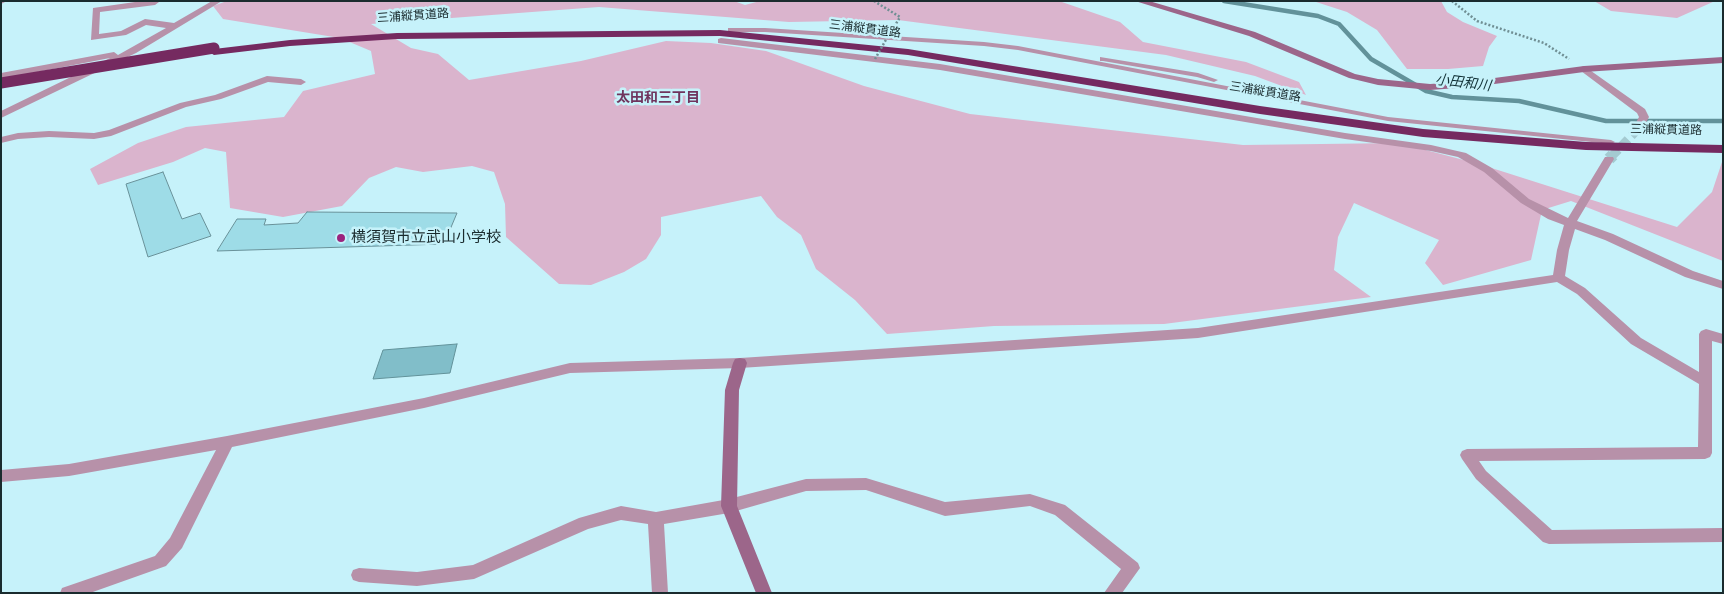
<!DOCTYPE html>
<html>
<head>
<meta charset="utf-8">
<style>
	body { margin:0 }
	#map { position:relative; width:1724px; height:594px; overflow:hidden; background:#c6f2fa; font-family:"Roboto Serif",serif }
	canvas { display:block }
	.frame { position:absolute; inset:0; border:2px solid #1a2b2e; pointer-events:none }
</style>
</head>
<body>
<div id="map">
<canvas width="1724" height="594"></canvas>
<div class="frame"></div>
</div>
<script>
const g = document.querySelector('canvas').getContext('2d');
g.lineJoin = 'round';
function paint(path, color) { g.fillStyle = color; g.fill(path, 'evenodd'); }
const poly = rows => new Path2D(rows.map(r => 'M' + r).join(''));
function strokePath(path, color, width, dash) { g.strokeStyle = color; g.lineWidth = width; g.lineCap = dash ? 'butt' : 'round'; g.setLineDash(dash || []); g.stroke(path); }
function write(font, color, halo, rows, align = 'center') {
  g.font = font + ' "Roboto Serif","Noto Sans JP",serif'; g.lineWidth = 5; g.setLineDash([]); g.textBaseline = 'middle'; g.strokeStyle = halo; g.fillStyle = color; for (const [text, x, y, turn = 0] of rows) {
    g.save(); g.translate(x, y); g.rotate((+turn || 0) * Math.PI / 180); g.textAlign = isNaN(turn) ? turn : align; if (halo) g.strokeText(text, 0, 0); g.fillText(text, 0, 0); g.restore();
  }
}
const green = poly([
	[227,1,734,1,745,5,760,1,1059,1,1120,22,1143,42,1246,62,1299,82,1306,95,1255,76,1166,55,898,20,789,22,599,7,371,24,411,48,438,54,469,80,581,61,666,41,711,43,766,51,864,86,970,114,1243,145,1399,143,1479,164,1677,227,1712,192,1723,159,1723,261,1571,201,1542,210,1531,260,1443,285,1425,263,1439,240,1354,203,1338,237,1334,270,1371,297,1164,324,994,326,887,334,855,300,816,269,801,235,777,217,761,196,661,217,661,235,646,259,624,272,591,285,559,284,506,237,505,204,494,172,472,166,423,172,396,167,369,178,342,206,283,217,230,208,226,152,205,148,173,162,98,185,90,169,138,143,186,127,284,117,303,91,375,74,371,51,340,38,223,19,213,6],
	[1313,1,1441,1,1447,12,1463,22,1497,36,1489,47,1483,66,1448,69,1407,69,1377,30,1347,12],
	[1594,1,1715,1,1677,18,1611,11]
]);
const water = poly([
	[457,344,450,373,373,379,383,350,457,344]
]);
const stream = poly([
	[1224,1,1318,16,1339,24,1371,59,1426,91,1452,97,1519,101,1606,121,1723,121]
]);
const building = poly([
	[163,172,182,219,200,213,211,236,148,257,126,184,163,172],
	[307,212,457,213,444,244,217,251,237,219,266,219,264,225,298,223,307,212]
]);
const streetTunnelFar1 = poly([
	[1612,156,1637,130]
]);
const streetTunnel = poly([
	[1609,159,1613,155]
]);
const path = poly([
	[874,1,900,17,893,29],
	[1452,1,1477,21,1544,43,1569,59]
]);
const lane = poly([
	[728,28,765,28,984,42,1018,46,1388,117,1611,140,1615,142,1611,144,1388,121,1018,50,984,46,765,32,728,32,728,28],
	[1100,57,1198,73,1218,80,1214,82,1197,77,1103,61,1100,61,1100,57]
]);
const street = poly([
	[1,1,7,1,1,4,1,1],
	[142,1,159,2,155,5,100,12,99,34,121,31,145,19,174,23,212,1,222,1,136,53,1,118,1,111,110,58,1,79,1,73,114,52,118,55,166,28,146,25,126,35,91,40,93,8,142,1],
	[721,38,940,64,1345,133,1431,145,1466,153,1492,168,1529,199,1568,218,1605,157,1613,157,1614,159,1577,221,1613,234,1693,271,1723,281,1723,289,1685,277,1605,240,1575,229,1569,250,1565,276,1585,288,1641,338,1699,372,1699,334,1701,331,1706,329,1723,334,1723,344,1712,341,1712,453,1710,457,1705,459,1479,461,1486,471,1552,530,1723,528,1723,542,1549,544,1543,542,1476,479,1462,459,1460,455,1462,451,1467,449,1698,447,1699,384,1631,344,1577,294,1557,282,1198,338,740,368,570,373,424,408,232,447,182,548,166,566,90,593,60,593,62,588,155,556,170,538,216,450,69,476,1,482,1,470,69,464,227,436,424,398,570,363,740,358,1198,328,1553,275,1557,250,1564,225,1548,219,1521,203,1484,172,1458,157,1431,151,1345,139,940,70,718,43,718,39,721,38],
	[1584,66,1645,109,1649,117,1641,132,1637,133,1632,130,1639,117,1637,113,1581,71,1581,67,1584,66],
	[267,76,301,79,306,82,301,85,268,82,221,99,186,107,111,136,94,139,49,137,18,139,1,143,1,137,18,133,49,131,94,133,109,130,180,103,215,95,267,76],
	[866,478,945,502,1030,494,1065,505,1138,563,1140,568,1122,593,1104,593,1121,569,1055,515,1030,506,945,516,866,490,806,491,729,513,664,524,668,593,652,593,648,524,621,520,588,529,474,579,417,586,359,582,353,580,351,575,353,570,359,568,417,572,473,565,579,518,621,506,656,512,729,499,806,479,866,478]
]);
const secondary = poly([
	[1135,1,1149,1,1255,32,1355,74,1378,79,1430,84,1472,81,1584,66,1723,57,1723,63,1584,72,1472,87,1430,90,1378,85,1349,78,1249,36,1135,1],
	[740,358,745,359,747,363,739,390,737,506,772,593,756,593,721,506,725,390,733,363,735,359,740,358]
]);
const highway = poly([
	[720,30,908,49,1260,106,1423,129,1586,142,1723,145,1723,153,1586,150,1423,137,1260,114,908,55,720,36,397,39,290,46,214,55,209,52,214,49,290,40,397,33,720,30]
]);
const pathBridge = poly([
	[875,59,892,29]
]);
const highwayBridge = poly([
	[1,83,214,48]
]);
const markers = [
	[341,238,5,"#9b247e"]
];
const farStreetnames = [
	["三浦縦貫道路",413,16,-4],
	["三浦縦貫道路",865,29,7],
	["三浦縦貫道路",1265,92,9],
	["三浦縦貫道路",1666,130,1]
];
const farWaternames = [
	["小田和川",1463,83,7]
];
const farNeighbourhoodnames = [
	["太田和三丁目",658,98]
];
const poiNames = [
	["横須賀市立武山小学校",351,238]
];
paint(green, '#dab4cd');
paint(water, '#81bec9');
strokePath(water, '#62929a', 1);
strokePath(stream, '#62929a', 4.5);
paint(building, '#9edce7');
strokePath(building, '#699199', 1);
strokePath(streetTunnelFar1, '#a4cad1', 9, [9, 5]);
strokePath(streetTunnel, '#a4cad1', 12, [12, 5.5]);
strokePath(path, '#708f94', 2.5, [2, 2]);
paint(lane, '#b791a9');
paint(street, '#b791a9');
paint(secondary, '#9c668a');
paint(highway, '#752a60');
strokePath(pathBridge, '#708f94', 2.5, [2, 2]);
strokePath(highwayBridge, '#752a60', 11);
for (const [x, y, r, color] of markers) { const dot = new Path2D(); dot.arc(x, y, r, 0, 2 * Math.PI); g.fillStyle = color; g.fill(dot); strokePath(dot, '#c6f2fa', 2); }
write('12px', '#1a2b2e', '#c6f2fa', farStreetnames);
write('italic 14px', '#123136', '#c6f2fa', farWaternames);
write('bold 14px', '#6f345d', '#c6f2fa', farNeighbourhoodnames);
write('15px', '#1a2b2e', '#c6f2fa', poiNames, 'left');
</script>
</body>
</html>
